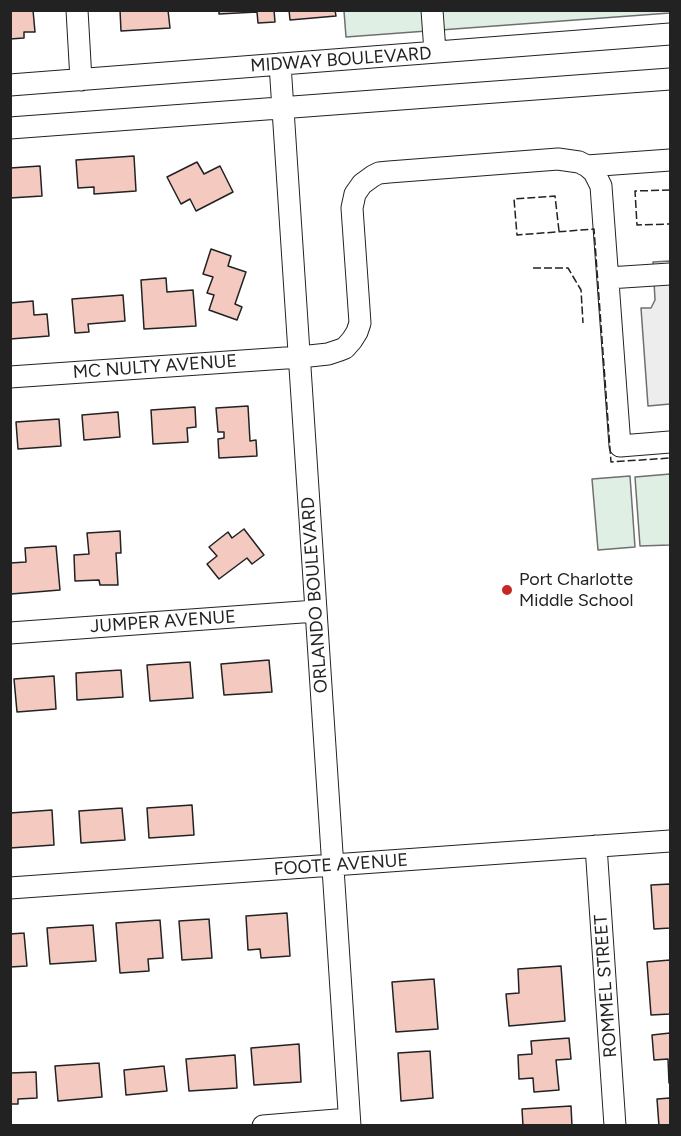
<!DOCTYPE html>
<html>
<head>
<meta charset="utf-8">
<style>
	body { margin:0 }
	#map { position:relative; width:681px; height:1136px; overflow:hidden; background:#fff; font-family:Figtree,sans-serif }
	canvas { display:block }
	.frame { position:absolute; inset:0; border:12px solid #222; pointer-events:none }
</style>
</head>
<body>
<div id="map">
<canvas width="681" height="1136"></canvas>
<div class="frame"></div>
</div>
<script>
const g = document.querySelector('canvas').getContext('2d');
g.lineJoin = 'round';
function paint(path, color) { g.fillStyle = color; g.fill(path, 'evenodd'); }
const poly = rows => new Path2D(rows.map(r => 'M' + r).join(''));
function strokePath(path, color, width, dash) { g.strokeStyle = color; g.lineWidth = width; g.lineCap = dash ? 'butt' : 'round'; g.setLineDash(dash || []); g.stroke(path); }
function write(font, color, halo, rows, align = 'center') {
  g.font = font + ' Figtree,sans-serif'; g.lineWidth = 4.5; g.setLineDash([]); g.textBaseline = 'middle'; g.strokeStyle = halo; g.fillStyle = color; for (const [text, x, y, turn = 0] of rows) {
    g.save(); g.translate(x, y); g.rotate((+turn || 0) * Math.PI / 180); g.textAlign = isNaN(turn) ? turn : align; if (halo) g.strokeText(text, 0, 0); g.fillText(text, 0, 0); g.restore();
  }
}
const green = poly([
	[670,10,670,13,346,37,344,11,670,10],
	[670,474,670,545,640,546,635,477,670,474],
	[630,476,635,547,598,550,592,479,630,476]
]);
const parking = poly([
	[670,261,670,404,648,406,641,308,651,308,655,300,653,262,670,261]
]);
const building = poly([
	[10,10,33,10,35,32,24,32,24,38,10,39,10,10],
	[120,10,168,10,170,28,121,31,120,10],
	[219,10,274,10,275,22,258,23,257,12,219,14,219,10],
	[289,10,335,10,336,16,290,20,289,10],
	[134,156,136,191,94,194,94,187,78,188,76,160,134,156],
	[197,162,204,174,220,166,233,192,196,211,190,199,181,204,167,177,197,162],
	[40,166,42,196,10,198,10,168,40,166],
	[211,249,231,256,228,266,246,272,235,304,242,307,237,320,209,310,214,295,207,293,213,277,203,274,211,249],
	[166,278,167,292,193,290,196,326,144,329,141,280,166,278],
	[123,295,125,321,88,324,89,332,75,333,72,299,123,295],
	[33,301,34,315,47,314,49,336,10,339,10,303,33,301],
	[248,406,250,441,256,440,257,456,219,458,218,439,224,438,224,432,218,432,216,408,248,406],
	[195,407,196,427,187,428,188,442,153,444,151,410,195,407],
	[118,412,120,437,84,440,82,415,118,412],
	[59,419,61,446,18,449,16,422,59,419],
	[244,529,264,555,252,564,247,558,219,579,207,564,217,556,209,547,228,532,232,538,244,529],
	[120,531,121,553,116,553,118,585,100,585,99,580,75,581,74,555,89,554,87,533,120,531],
	[56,546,60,590,11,594,10,563,26,562,25,548,56,546],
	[269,660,272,692,224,695,221,664,269,660],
	[190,662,193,698,150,701,147,665,190,662],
	[121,670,123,697,77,700,76,673,121,670],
	[54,676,56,709,17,712,14,679,54,676],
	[192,805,194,835,149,838,147,808,192,805],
	[122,808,125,840,81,843,79,811,122,808],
	[52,810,54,845,10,848,10,813,52,810],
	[670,884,670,928,654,929,651,885,670,884],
	[287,913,290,956,261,958,260,949,248,950,246,916,287,913],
	[209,919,212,958,182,960,179,921,209,919],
	[160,920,163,958,148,959,149,971,120,973,116,923,160,920],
	[93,925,96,961,50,964,47,928,93,925],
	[24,933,27,966,10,967,10,934,24,933],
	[670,960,670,1014,651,1015,647,962,670,960],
	[561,966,565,1021,509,1026,506,994,519,993,518,969,561,966],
	[434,979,438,1029,396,1032,392,982,434,979],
	[670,1033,670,1083,669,1083,668,1059,654,1060,652,1035,670,1033],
	[569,1038,571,1059,556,1060,559,1090,534,1092,533,1078,519,1079,518,1055,532,1054,531,1041,569,1038],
	[299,1044,301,1082,254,1085,251,1048,299,1044],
	[430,1051,433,1098,401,1101,398,1053,430,1051],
	[235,1055,237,1088,189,1091,186,1059,235,1055],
	[99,1063,102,1097,58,1101,55,1066,99,1063],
	[164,1066,167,1091,126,1095,124,1070,164,1066],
	[36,1072,37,1098,18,1099,18,1104,10,1104,10,1073,36,1072],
	[670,1098,670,1126,659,1126,657,1099,670,1098],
	[571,1106,572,1126,523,1126,522,1109,571,1106]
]);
const minor = poly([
	[77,10,81,80],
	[432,10,435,52],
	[280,64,350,1126],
	[10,85,670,34],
	[10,128,670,79],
	[587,166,670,160],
	[608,278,670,274],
	[10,377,300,357,328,354,340,350,345,348,352,340,357,332,360,323,352,208,355,194,362,184,373,176,379,173,389,172,558,159,579,162,587,166,594,172,601,186,620,446,670,442],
	[10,633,316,611],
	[596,846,615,1126],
	[10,888,670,841],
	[263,1126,349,1119]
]);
const fence = poly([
	[670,190,635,191,637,225,670,224],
	[559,231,555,196,514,199,517,235,594,229,611,462,670,458],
	[533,268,568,268,581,290,583,323]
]);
const markers = [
	[507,590,6,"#c62828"]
];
const streetNames = [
	["MIDWAY BOULEVARD",341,60,-4],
	["MC NULTY AVENUE",155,367,-4],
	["ORLANDO BOULEVARD",315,595,-94],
	["JUMPER AVENUE",163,622,-4],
	["FOOTE AVENUE",341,865,-4],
	["ROMMEL STREET",606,986,-94]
];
const poiNames = [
	["Port Charlotte",519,580],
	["Middle School",519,601]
];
paint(green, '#e0efe3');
strokePath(green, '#6f6f6f', 1.5);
paint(parking, '#ededed');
strokePath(parking, '#6f6f6f', 1.5);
paint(building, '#f3c9c0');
strokePath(building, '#222', 1.5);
strokePath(minor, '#222', 23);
strokePath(minor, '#fff', 21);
strokePath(fence, '#222', 1.5, [8, 3]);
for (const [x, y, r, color] of markers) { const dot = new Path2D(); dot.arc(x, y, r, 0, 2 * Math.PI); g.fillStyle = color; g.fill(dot); strokePath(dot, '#fff', 2); }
write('18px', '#222', '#fff', streetNames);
write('18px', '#222', '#fff', poiNames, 'left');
</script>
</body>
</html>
